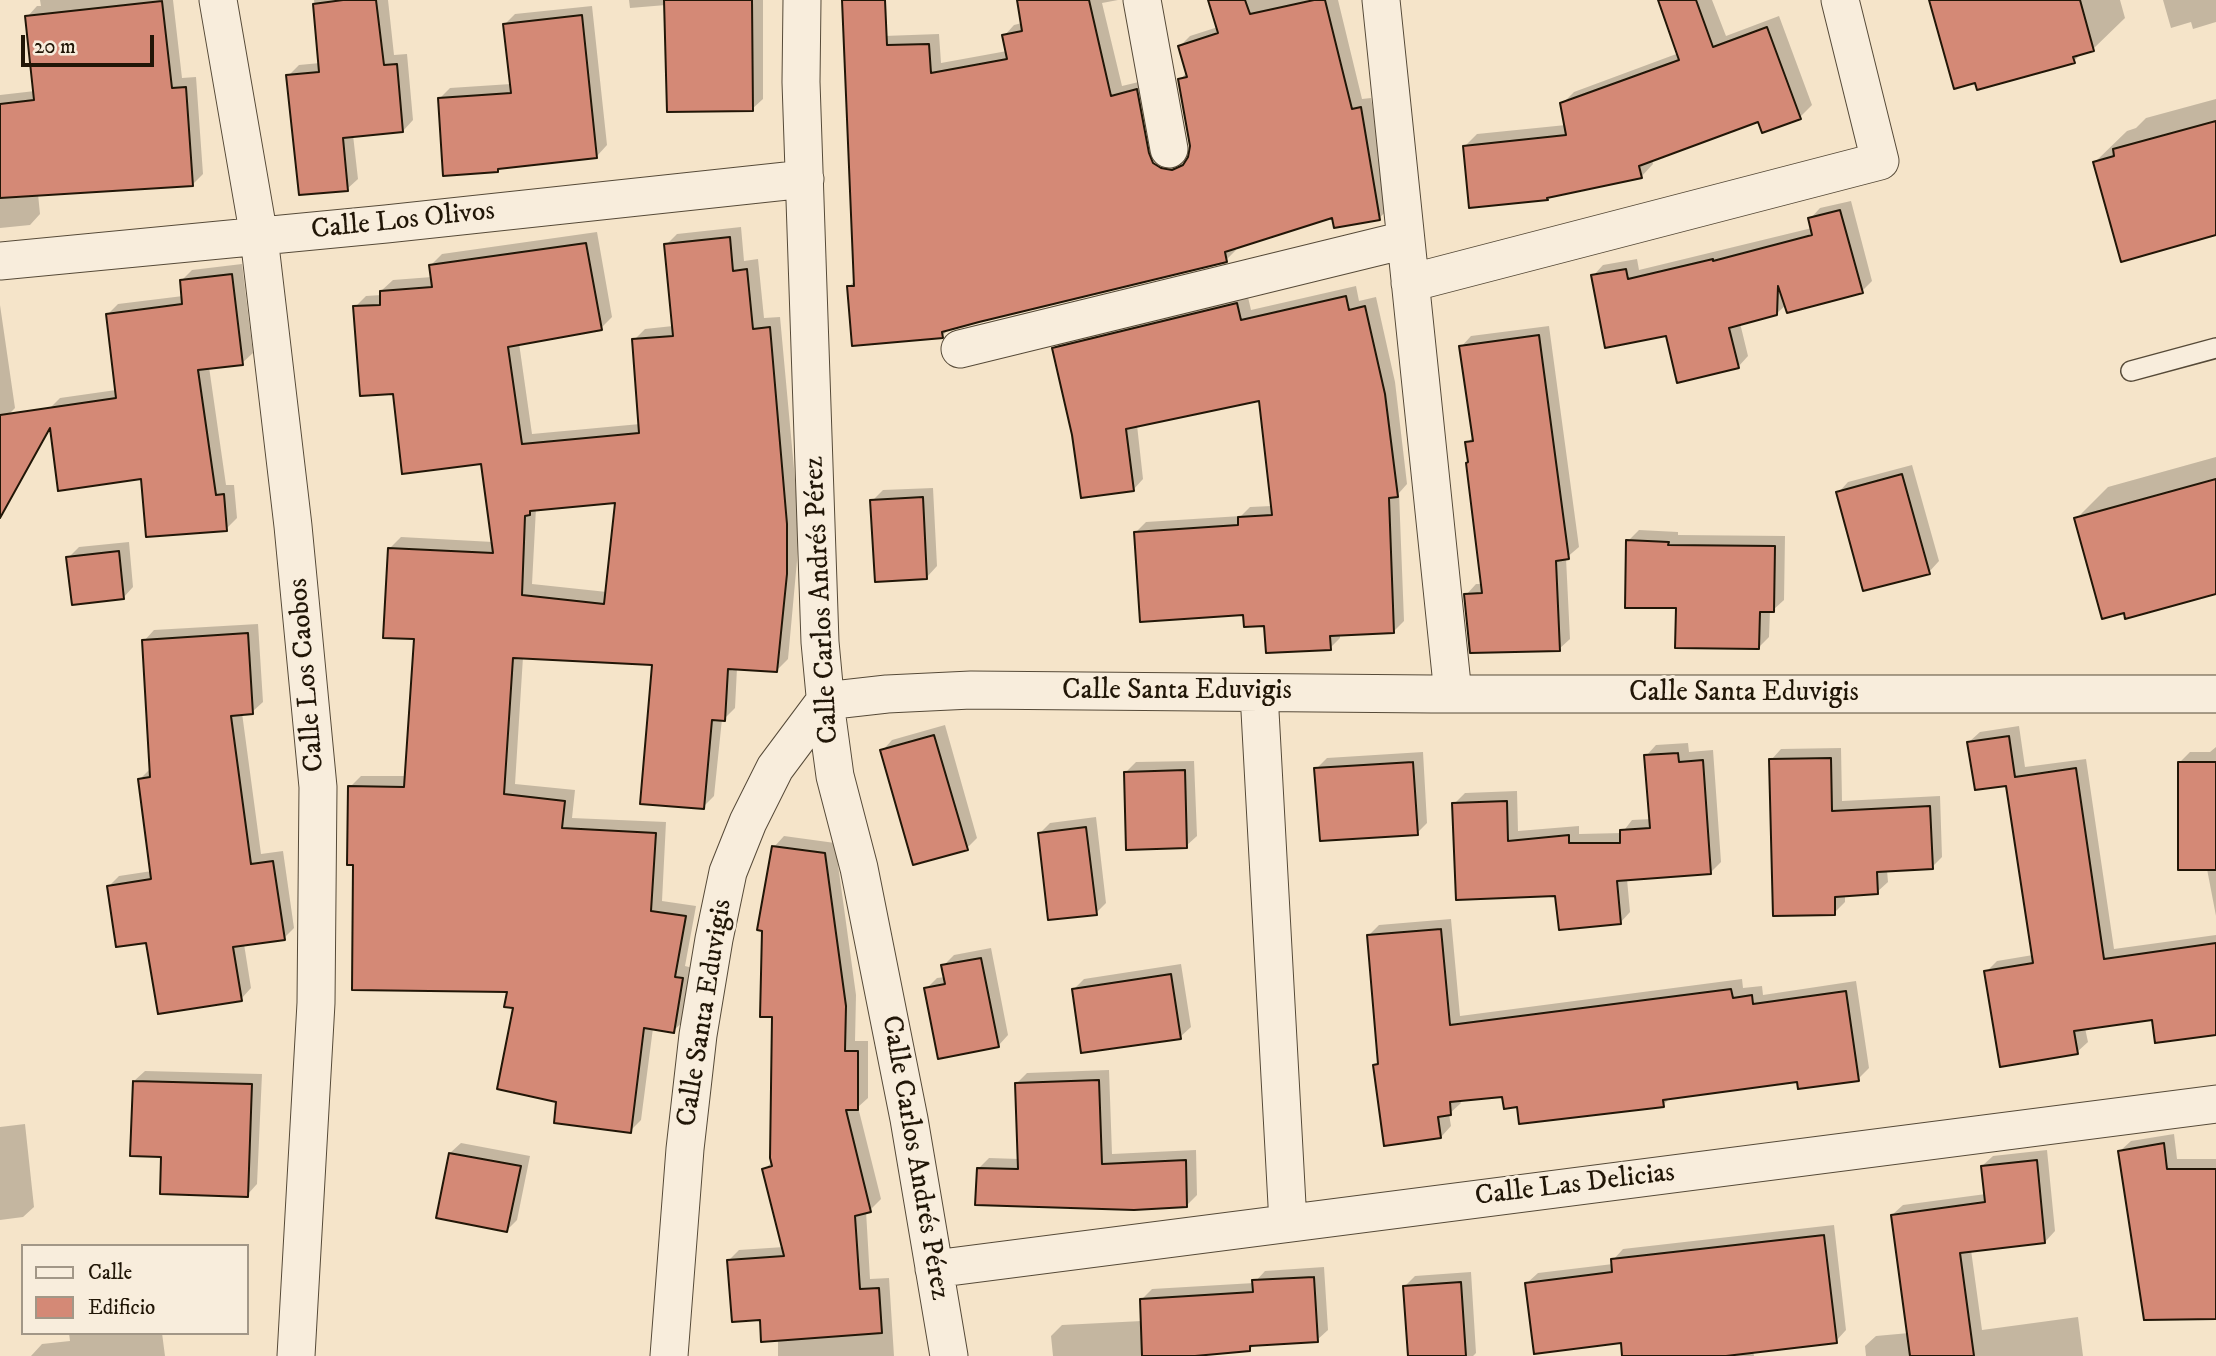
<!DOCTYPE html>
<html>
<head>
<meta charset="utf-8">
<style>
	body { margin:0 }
	#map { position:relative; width:2216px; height:1356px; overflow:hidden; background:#f5e4c9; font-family:"IM FELL DW Pica",serif }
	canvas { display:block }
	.legend { position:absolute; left:21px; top:1244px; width:228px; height:91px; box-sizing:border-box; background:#f8eddc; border:2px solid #a29787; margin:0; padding:9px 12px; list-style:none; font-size:21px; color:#211607 }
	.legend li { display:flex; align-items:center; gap:14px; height:35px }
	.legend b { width:35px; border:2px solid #a29787 }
	.scale { position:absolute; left:21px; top:35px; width:133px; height:32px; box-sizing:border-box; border:4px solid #211607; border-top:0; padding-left:9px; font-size:21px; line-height:24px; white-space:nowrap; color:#211607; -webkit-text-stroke:5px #f8eddc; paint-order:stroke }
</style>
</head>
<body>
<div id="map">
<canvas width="2216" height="1356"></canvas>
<ul class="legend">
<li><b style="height:9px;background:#f8eddc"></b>Calle</li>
<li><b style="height:19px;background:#d48976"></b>Edificio</li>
</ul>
<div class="scale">20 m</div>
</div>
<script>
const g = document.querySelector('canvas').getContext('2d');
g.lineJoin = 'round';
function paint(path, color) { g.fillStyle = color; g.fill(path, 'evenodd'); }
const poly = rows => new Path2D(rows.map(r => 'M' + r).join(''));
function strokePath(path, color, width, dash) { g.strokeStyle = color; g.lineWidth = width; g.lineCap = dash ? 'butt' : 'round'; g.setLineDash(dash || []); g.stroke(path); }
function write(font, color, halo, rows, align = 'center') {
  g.font = font + ' "IM FELL DW Pica",serif'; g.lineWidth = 6; g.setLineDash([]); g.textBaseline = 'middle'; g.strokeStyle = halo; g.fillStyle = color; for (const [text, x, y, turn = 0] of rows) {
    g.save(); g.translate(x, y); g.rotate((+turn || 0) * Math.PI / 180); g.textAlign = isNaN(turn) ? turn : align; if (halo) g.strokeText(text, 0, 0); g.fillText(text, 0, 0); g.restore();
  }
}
const shadow = poly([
	[40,0,173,0,182,78,196,77,203,174,192,185,38,194,40,214,30,225,0,228,0,95,35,91,27,17,37,6,41,6],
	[314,0,388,0,394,55,407,54,413,120,403,131,353,135,358,179,347,189,288,76,299,65,320,63],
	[629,0,763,0,763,99,752,109,666,5,630,8],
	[1018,0,1118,0,1102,3,1122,86,1147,80,1174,159,1184,160,1190,157,1191,146,1180,80,1188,71,1180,46,1190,36,1218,27,1210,0,1338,0,1362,99,1371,98,1390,208,1379,218,1333,216,1236,247,1236,250,1226,260,950,328,942,336,848,287,856,280,856,37,939,34,941,63,1007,51,1004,36,1014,25,1022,23],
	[1660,0,1712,0,1726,36,1779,16,1812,105,1800,117,1759,120,1652,159,1653,164,1641,177,1550,196,1547,199,1465,146,1477,134,1566,125,1562,104,1574,92,1679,53],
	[1931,0,2120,0,2125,18,2093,49,2083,52,2074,61],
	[2163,0,2216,0,2216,22,2193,29,2191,22,2171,28],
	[592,6,607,145,597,156,501,167,498,170,440,98,450,88,511,84,505,24,515,14],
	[2216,99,2216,234,2095,162,2127,131,2136,128,2146,118],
	[1851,201,1872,281,1862,291,1786,305,1776,314,1740,323,1748,356,1738,367,1667,334,1593,276,1603,265,1637,259,1639,270,1812,228,1810,219,1820,208],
	[741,227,744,261,758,259,764,318,780,317,798,512,797,561,788,659,777,670,737,668,735,708,724,719,722,719,714,796,703,807,654,664,523,657,515,784,575,790,572,818,666,822,662,901,696,906,685,966,693,968,685,1020,673,1031,653,1028,641,1120,630,1131,558,1101,509,990,355,864,350,787,361,776,407,776,415,638,390,548,401,537,493,542,483,462,394,392,355,307,366,296,382,295,381,291,393,280,432,277,431,265,442,254,597,232,612,317,601,328,519,343,532,434,640,424,634,340,645,329,673,326,666,245,677,234],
	[617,501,607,592,532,584,536,508],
	[242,264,253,353,242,363,209,367,226,485,234,485,237,518,226,529,143,477,50,408,60,398,116,390,108,314,118,304,183,296,182,280,192,270],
	[1356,286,1359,301,1376,297,1395,382,1407,484,1399,493,1404,621,1393,632,1340,634,1340,638,1330,648,1266,624,1245,613,1135,533,1146,522,1241,516,1250,507,1272,506,1260,398,1137,425,1143,479,1133,490,1074,435,1054,349,1065,338,1247,293,1251,310],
	[0,305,15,408,4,419,0,419],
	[1549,326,1579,547,1566,558,1570,639,1559,649,1466,595,1476,584,1483,584,1467,443,1474,436,1461,347,1471,336],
	[2216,457,2216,592,2076,519,2108,487],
	[1912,465,1939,561,1929,572,1838,493,1848,482],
	[933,488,937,566,927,577,872,501,883,490],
	[1639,530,1678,532,1678,535,1785,536,1784,600,1773,610,1770,610,1769,637,1759,647,1677,607,1628,541],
	[129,542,133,587,123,598,68,558,79,547],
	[258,624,263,702,252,712,242,713,261,854,283,851,294,928,284,938,244,944,251,988,241,999,147,941,109,886,119,876,152,871,140,779,151,768,144,641,154,630],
	[945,725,977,838,967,848,882,751,892,740],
	[2019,726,2025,767,2086,759,2114,949,2216,935,2216,1024,2153,1018,2085,1028,2088,1042,2077,1052,1986,972,1997,961,2033,955,2008,784,1969,742,1980,732],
	[1688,743,1689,752,1713,750,1721,862,1711,872,1627,879,1630,912,1620,923,1557,894,1454,804,1465,793,1517,791,1518,831,1579,826,1579,834,1622,833,1632,820,1651,819,1646,756,1656,745],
	[2216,747,2216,916,2207,869,2179,763,2190,752,2210,752],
	[1841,748,1842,801,1940,796,1942,857,1932,867,1887,870,1888,882,1877,892,1845,894,1845,902,1834,913,1771,760,1781,749],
	[1423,752,1427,823,1417,833,1316,769,1327,758],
	[1194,761,1197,836,1186,846,1125,773,1136,762],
	[1096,817,1106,903,1096,913,1040,833,1050,823],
	[784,836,835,843,856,995,855,1041,868,1041,868,1098,858,1107,881,1199,870,1210,866,1211,870,1279,889,1278,894,1356,778,1356,778,1339,729,1260,739,1250,784,1247,764,1170,773,1161,774,847],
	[1451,919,1460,1016,1742,979,1743,988,1762,986,1763,995,1856,981,1869,1068,1858,1079,1799,1080,1671,1097,1663,1105,1519,1105,1504,1095,1460,1099,1461,1103,1449,1114,1451,1126,1441,1137,1375,1066,1380,1061,1369,935,1379,925],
	[991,948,1008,1035,998,1046,926,989,937,978,945,977,943,966,954,955],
	[1181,964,1191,1027,1180,1037,1074,989,1084,979],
	[1109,1070,1112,1154,1196,1150,1197,1195,1187,1205,978,1169,989,1158,1019,1159,1017,1083,1027,1073],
	[145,1071,262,1074,257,1184,247,1195,163,1155,134,1081],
	[25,1124,34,1207,23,1217,0,1220,0,1127],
	[2174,1134,2177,1159,2216,1159,2216,1317,2120,1151,2131,1141],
	[461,1143,530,1156,517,1220,507,1230,450,1153],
	[2047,1150,2055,1231,2045,1242,1971,1250,1982,1330,2078,1317,2083,1356,1866,1356,1865,1346,1876,1336,1909,1333,1892,1215,1903,1205,1986,1194,1982,1166,1993,1156],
	[1834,1225,1846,1330,1836,1341,1753,1351,1754,1356,1624,1356,1622,1341,1527,1283,1538,1273,1613,1264,1613,1260,1623,1249],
	[1324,1267,1328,1330,1317,1340,1255,1344,1249,1350,1206,1352,1206,1356,1053,1356,1051,1336,1062,1325,1142,1321,1141,1300,1152,1289,1254,1283,1265,1271],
	[1471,1272,1476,1353,1473,1356,1410,1356,1405,1286,1415,1276],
	[69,1333,162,1333,165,1356,31,1356,42,1344,70,1341]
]);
const building = poly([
	[343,0,376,0,384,65,397,64,403,132,343,138,348,191,299,195,286,75,319,72,313,4,343,0],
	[664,0,752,0,753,111,667,112,664,0],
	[842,0,885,0,887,45,929,44,931,73,1007,59,1002,35,1022,31,1017,0,1089,0,1111,96,1137,89,1149,153,1153,163,1161,168,1172,170,1183,165,1188,157,1190,146,1178,79,1187,77,1178,46,1218,33,1208,0,1245,0,1250,14,1314,0,1325,0,1352,109,1361,107,1380,220,1334,228,1332,218,1225,252,1227,262,979,322,942,332,943,338,852,346,847,286,854,286,842,0],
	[1658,0,1696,0,1713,47,1767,27,1801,119,1762,133,1758,122,1639,166,1642,178,1547,198,1548,200,1469,208,1463,146,1566,135,1560,103,1679,60,1658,0],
	[1929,0,2080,0,2094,51,2073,57,2075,63,2057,68,1977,90,1975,83,1954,89,1929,0],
	[162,1,172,88,186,87,193,186,0,198,0,104,34,100,25,16,162,1],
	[582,15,597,158,498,169,498,172,443,176,438,98,511,93,503,24,582,15],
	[2216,121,2216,235,2121,262,2093,162,2114,156,2113,149,2216,121],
	[1840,210,1863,293,1787,313,1778,286,1777,315,1729,328,1739,368,1677,383,1666,336,1605,348,1591,275,1626,269,1628,279,1713,259,1713,261,1812,235,1808,218,1840,210],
	[730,237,733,271,747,269,753,329,770,327,787,524,787,574,777,672,728,669,725,721,712,720,704,809,640,804,652,665,513,658,504,794,565,801,562,828,656,833,651,911,686,916,675,977,683,978,674,1033,644,1028,631,1133,554,1123,556,1102,497,1089,513,1008,504,1007,507,992,352,990,353,865,347,865,348,786,404,787,414,639,383,638,388,548,493,553,481,464,402,474,393,394,360,396,353,306,380,305,380,291,432,287,429,265,586,243,602,330,508,347,522,444,639,433,632,339,673,336,664,244,730,237],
	[615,503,604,604,522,595,525,516,530,515,530,511,615,503],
	[232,274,243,365,198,370,216,495,224,494,227,531,146,537,141,479,58,491,50,428,0,518,0,415,116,398,106,314,182,304,180,280,232,274],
	[1346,296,1349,310,1365,306,1385,394,1398,497,1389,498,1394,633,1330,636,1331,650,1266,653,1264,626,1244,627,1243,615,1140,622,1134,532,1238,525,1238,517,1272,515,1259,401,1126,429,1134,491,1081,498,1072,435,1052,348,1237,303,1241,320,1346,296],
	[1539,335,1569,559,1556,561,1560,651,1470,653,1464,594,1482,593,1466,463,1468,462,1465,442,1473,441,1459,346,1539,335],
	[1902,474,1930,574,1863,591,1836,492,1902,474],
	[2216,479,2216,594,2125,619,2124,613,2102,619,2074,518,2216,479],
	[923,497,927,579,875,582,870,500,923,497],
	[1626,540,1669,542,1668,545,1775,546,1774,612,1760,612,1759,649,1675,648,1676,608,1625,608,1626,540],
	[119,551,124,599,72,605,66,557,119,551],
	[248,633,253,714,231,716,251,864,273,861,285,940,233,947,242,1001,158,1014,146,943,116,947,107,886,151,879,138,779,150,777,142,640,248,633],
	[934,735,968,850,913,865,880,750,934,735],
	[2009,736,2015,777,2076,768,2104,959,2216,943,2216,1035,2155,1043,2152,1020,2074,1031,2078,1054,2000,1067,1984,971,2033,963,2006,786,1975,790,1967,742,2009,736],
	[1678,753,1679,762,1703,760,1711,874,1617,881,1621,924,1559,930,1555,896,1456,900,1452,803,1507,801,1508,841,1569,835,1569,843,1620,843,1620,830,1650,828,1644,755,1678,753],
	[1831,758,1832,811,1930,806,1933,869,1877,872,1878,894,1835,897,1835,915,1773,916,1769,759,1831,758],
	[1413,762,1418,835,1320,841,1314,768,1413,762],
	[2178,762,2216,762,2216,870,2178,870,2178,762],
	[1185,770,1187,848,1126,850,1124,772,1185,770],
	[1086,827,1097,915,1048,920,1038,833,1086,827],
	[772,846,825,853,846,1006,845,1051,858,1051,858,1110,846,1110,871,1212,855,1216,860,1289,879,1288,882,1333,761,1342,760,1320,732,1322,727,1260,784,1256,762,1169,772,1166,770,1158,772,1017,760,1017,762,931,757,930,772,846],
	[1441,929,1450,1025,1731,989,1733,998,1752,995,1753,1004,1846,991,1859,1081,1798,1089,1797,1082,1663,1100,1664,1107,1519,1124,1517,1107,1504,1109,1502,1097,1450,1102,1451,1115,1438,1117,1441,1138,1384,1146,1373,1065,1378,1064,1367,935,1441,929],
	[981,958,999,1047,938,1059,924,988,945,984,941,965,981,958],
	[1171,974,1181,1039,1081,1053,1072,989,1171,974],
	[1099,1080,1102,1164,1186,1160,1187,1207,1134,1210,975,1205,977,1168,1018,1169,1015,1083,1099,1080],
	[133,1081,252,1084,248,1197,160,1194,161,1157,130,1156,133,1081],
	[2164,1143,2167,1169,2216,1169,2216,1319,2144,1320,2118,1151,2164,1143],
	[449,1153,521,1166,507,1232,436,1218,449,1153],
	[2037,1160,2045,1243,1960,1253,1974,1356,1910,1356,1891,1215,1985,1202,1981,1166,2037,1160],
	[1824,1235,1837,1343,1726,1356,1622,1356,1621,1343,1534,1354,1525,1283,1612,1272,1611,1259,1824,1235],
	[1314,1277,1318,1342,1250,1346,1250,1351,1195,1356,1142,1356,1140,1299,1253,1292,1252,1280,1314,1277],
	[1461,1282,1466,1356,1408,1356,1403,1286,1461,1282]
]);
const service = poly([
	[2131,371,2216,348]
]);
const minor = poly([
	[218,0,259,237,293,526,318,787,316,1003,296,1356],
	[802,0,801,82,820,642,827,717,835,776,859,868,909,1119,949,1356],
	[1142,0,1169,149],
	[1381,0,1453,694],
	[0,261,386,224,805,179],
	[1410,283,1880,161,1840,0],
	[960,349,1405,240],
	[1259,693,1288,1223],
	[934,1269,2216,1104],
	[669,1356,685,1149,698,1035,714,939,728,872,748,822,775,768,825,701,887,694,971,690,1432,694,2216,694]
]);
const streetNames = [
	["Calle Los Olivos",403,222,-6],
	["Calle Carlos Andrés Pérez",823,600,-93],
	["Calle Los Caobos",308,675,-95],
	["Calle Santa Eduvigis",1177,692],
	["Calle Santa Eduvigis",1744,694],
	["Calle Santa Eduvigis",706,1013,-81],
	["Calle Carlos Andrés Pérez",914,1158,80],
	["Calle Las Delicias",1575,1186,-7]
];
paint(shadow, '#0003');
paint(building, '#d48976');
strokePath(building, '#211607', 2);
strokePath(service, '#564a38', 22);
strokePath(minor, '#564a38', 39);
strokePath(service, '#f8eddc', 19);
strokePath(minor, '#f8eddc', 37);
write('28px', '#211607', '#f8eddc', streetNames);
</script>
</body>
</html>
